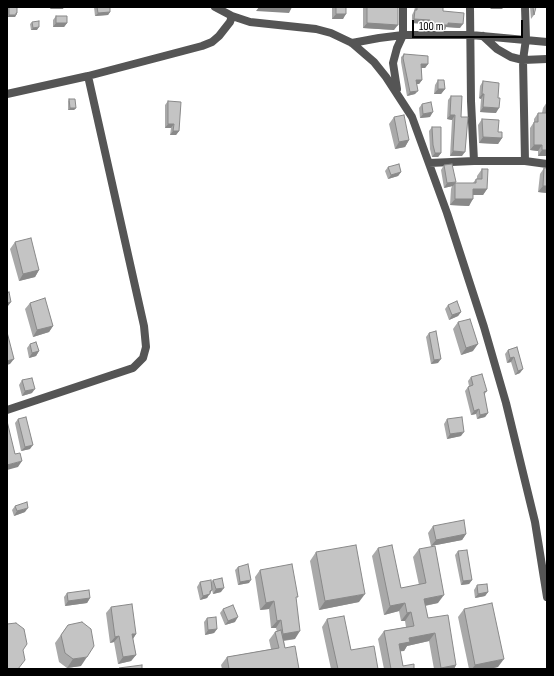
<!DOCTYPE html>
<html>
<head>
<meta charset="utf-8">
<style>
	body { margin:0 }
	#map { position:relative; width:554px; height:676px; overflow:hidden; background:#fff; font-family:"Sofia Sans Condensed",sans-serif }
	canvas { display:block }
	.frame { position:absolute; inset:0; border:8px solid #000; pointer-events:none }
	.scale { position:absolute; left:412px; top:20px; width:111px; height:18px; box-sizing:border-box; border:2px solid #000; border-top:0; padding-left:5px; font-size:12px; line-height:14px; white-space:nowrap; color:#000; -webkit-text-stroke:3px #fff; paint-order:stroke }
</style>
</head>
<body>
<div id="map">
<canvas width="554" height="676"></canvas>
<div class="frame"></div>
<div class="scale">100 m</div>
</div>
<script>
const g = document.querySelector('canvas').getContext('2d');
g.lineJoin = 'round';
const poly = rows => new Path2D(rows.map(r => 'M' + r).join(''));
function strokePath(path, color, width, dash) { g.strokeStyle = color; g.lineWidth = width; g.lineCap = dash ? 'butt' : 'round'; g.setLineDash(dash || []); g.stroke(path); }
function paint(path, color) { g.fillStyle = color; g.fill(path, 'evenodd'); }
const minor = poly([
	[215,7,232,16,250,22,316,29,331,33,352,43,374,62,386,77,412,117,447,213,484,327,506,403,535,522,547,597],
	[470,7,471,101,474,161],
	[483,36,497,49,511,57,523,60,547,59],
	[352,43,379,38,403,35,471,35,547,42],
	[397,89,393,63,397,48,403,35,403,7],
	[7,94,88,76,202,46,212,42,219,36,230,22,232,16],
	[525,161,523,60,526,39,525,7],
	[429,163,474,161,525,161,547,164],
	[7,410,133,368,143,358,146,347,144,326,88,76]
]);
const wall = poly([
	[8,7,22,7,17,8,17,13,15,17,7,17],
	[94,7,110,7,110,12,108,15,95,16],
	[332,7,346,7,343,19,332,19],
	[363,7,398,7,394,30,363,28],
	[415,7,443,7,443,11,460,28,446,27,445,30,428,29,427,24,412,23,412,15,414,11],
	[530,7,536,7,534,15,531,19],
	[56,16,67,23,64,27,53,27,53,20],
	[32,22,37,30,31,30,30,24],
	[404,54,428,64,425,68,421,68,422,80,419,84,417,84,415,94,407,96,401,62,401,57],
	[438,80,445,89,441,94,434,94,435,85],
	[483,81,496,113,480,112,481,99,479,98,480,86],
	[451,96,461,117,462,156,450,156,452,120,447,119,448,100],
	[69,99,76,108,74,110,68,110,68,101],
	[168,101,179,131,176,135,170,135,171,128,165,128,165,105],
	[547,102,547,156,538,156,538,151,530,150,530,128,534,122,534,119,538,113,542,113,543,108],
	[422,104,430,117,420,118,419,108],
	[394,117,409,140,405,147,395,149,389,124],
	[482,119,498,132,502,138,498,144,479,143,478,125],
	[432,127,441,153,438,157,432,157,430,149,429,131],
	[444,165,455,183,473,183,476,179,477,179,477,176,482,169,487,189,483,195,473,195,469,206,450,205,451,189,452,186,444,188,441,170],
	[388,167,401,172,398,176,388,179,385,171],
	[544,168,547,193,538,192,540,174],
	[15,242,39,270,35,277,19,281,10,249],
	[30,303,53,326,49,332,33,337,25,309],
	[448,305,461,312,458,316,449,320,445,309],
	[458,322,473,351,461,355,453,329],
	[429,333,438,363,431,364,426,337],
	[30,344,39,351,36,356,29,358,27,348],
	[517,347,520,373,515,375,511,362,507,363,505,354,508,350],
	[471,377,487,391,484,395,488,413,485,417,477,419,476,414,471,415,465,391,468,387,469,386,468,381],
	[22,380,32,393,22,396,19,385],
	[18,419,30,449,21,451,15,423],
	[447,419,461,436,447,439,444,424],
	[15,506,25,512,14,516,12,510],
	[433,526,466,534,462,540,431,546,428,533],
	[378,548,401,588,419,585,413,557,419,549,438,603,425,606,428,618,456,665,454,669,434,669,429,641,407,646,404,651,400,651,403,666,414,669,384,669,378,639,384,631,406,627,405,621,401,621,399,611,384,615,372,556],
	[458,551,472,580,469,584,461,585,455,555],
	[316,552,359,602,319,610,310,561],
	[238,567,249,583,238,585,235,570],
	[260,570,296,600,295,639,284,641,285,648,299,669,222,669,221,665,227,657,271,649,269,640,275,632,277,632,276,628,271,628,269,609,260,610,255,577],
	[213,580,221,592,213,594,212,590,207,598,200,600,197,587,200,582,211,582],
	[477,585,488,592,485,596,475,598,474,590],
	[67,593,90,598,87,603,65,606,64,597],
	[111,607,136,634,133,639,136,655,131,661,118,664,114,642,110,643,106,613],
	[223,609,235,622,225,625,220,613],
	[464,609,498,667,489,669,469,669,458,617],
	[207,618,217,629,214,633,205,635,204,622],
	[327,619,351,650,378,669,331,669,322,627],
	[68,625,81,666,67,668,59,662,55,643]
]);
const shadedWall = poly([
	[51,7,64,7,63,9,50,9],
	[248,7,257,7,256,8,248,8],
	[259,7,292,7,289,13,256,11],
	[492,7,504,7,502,9,490,9],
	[110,12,108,15,95,16,98,13],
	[16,13,17,13,15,17,7,17,9,15],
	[336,14,346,14,343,19,332,19],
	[414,19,430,20,427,24,412,23],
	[56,23,67,23,64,27,53,27],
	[367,23,398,25,394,30,363,28],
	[448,23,463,24,460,28,446,27,445,30,428,29,430,25],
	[39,27,37,30,31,30,33,28],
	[421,64,428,64,425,68,418,68],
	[416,80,422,80,419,84,413,84],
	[438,89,445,89,441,94,434,94],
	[418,91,415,94,407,96,410,92],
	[482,94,484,94,481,99,479,98],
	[483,107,499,108,496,113,480,112],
	[70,108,76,108,74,110,68,110],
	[433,112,430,117,420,118,423,114],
	[450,115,455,115,452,120,447,119],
	[168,124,174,124,171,128,165,128],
	[173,131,179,131,176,135,170,135],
	[483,137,502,138,498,144,479,143],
	[409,140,405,147,395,149,399,142],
	[534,145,542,145,538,151,530,150],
	[542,150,547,150,547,156,538,156],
	[453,151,465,152,462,156,450,156],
	[435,153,441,153,438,157,432,157],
	[401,172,398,176,388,179,391,175],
	[456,182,453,186,444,188,447,183],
	[543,186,547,186,547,193,538,192],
	[473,189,487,189,483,195,469,195],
	[455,199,473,199,469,206,450,205],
	[39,270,35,277,19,281,23,274],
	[11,302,8,306,7,307,7,303],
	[461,312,458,316,449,320,452,315],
	[53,326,49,332,33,337,37,330],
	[478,344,473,351,461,355,466,348],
	[39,351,36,356,29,358,32,353],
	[514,357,511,362,507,363,510,358],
	[14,359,10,364,7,365,7,361],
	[441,359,438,363,431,364,434,360],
	[523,369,520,373,515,375,518,371],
	[35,389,32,393,22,396,25,391],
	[479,409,476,414,471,415,474,411],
	[488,413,485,417,477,419,480,415],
	[464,432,461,436,447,439,450,434],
	[33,445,30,449,21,451,25,447],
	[22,461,18,467,7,470,7,465],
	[28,508,25,512,14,516,17,511],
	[466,534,462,540,431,546,436,540],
	[251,580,249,583,238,585,240,582],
	[472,580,469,584,461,585,463,581],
	[224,588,221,592,213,594,216,589],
	[212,590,207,598,200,600,203,596,210,591],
	[488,592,485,596,475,598,478,594],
	[365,594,359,602,319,610,325,601],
	[444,595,438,603,418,607,424,599],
	[90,598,87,603,65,606,68,601],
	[274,601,269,609,260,610,266,603],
	[405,603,399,611,384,615,390,606],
	[411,612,405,621,401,621,407,613],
	[238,617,235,622,225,625,228,621],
	[281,620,276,628,271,628,277,621],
	[217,629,214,633,205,635,208,630],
	[300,631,295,639,278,641,283,634],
	[435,633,429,641,407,646,404,651,393,652,399,644,409,638],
	[132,634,136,634,132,640],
	[119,636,114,642,110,643,115,637],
	[136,655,131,661,118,664,123,657],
	[87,657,81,666,67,668,73,659],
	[504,659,498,667,489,669,472,669,475,665],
	[456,665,454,669,440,669,441,668]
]);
const building = poly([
	[9,7,17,7,17,13,16,13,16,15,9,15,9,7],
	[97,7,110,7,110,12,98,13,97,7],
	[336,7,346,7,346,14,336,14,336,7],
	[367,7,398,7,398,25,367,23,367,7],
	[417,7,443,7,443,11,464,13,463,24,448,23,448,25,430,25,430,20,414,19,415,10,417,10,417,7],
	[533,7,536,7,534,15,533,7],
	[56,16,67,16,67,23,56,23,56,16],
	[39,21,39,27,33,28,32,22,39,21],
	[404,54,428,56,428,64,421,64,422,80,416,80,418,91,410,92,403,58,404,54],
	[438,80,444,80,445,89,438,89,438,80],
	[483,81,499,83,498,98,500,98,499,108,483,107,484,94,482,94,483,81],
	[451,96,462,96,461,117,468,117,465,152,453,151,455,115,450,115,451,96],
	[69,99,75,99,76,108,70,108,69,99],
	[168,101,181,102,179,131,173,131,174,124,168,124,168,101],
	[431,102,433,112,423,114,422,104,431,102],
	[547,103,547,150,542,150,542,145,534,145,534,122,538,122,538,113,546,113,547,103],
	[404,115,409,140,399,142,394,117,404,115],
	[482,119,499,120,498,132,502,132,502,138,483,137,482,119],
	[432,127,441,127,441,153,435,153,433,145,432,127],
	[399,164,401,172,391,175,388,167,399,164],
	[452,164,456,182,447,183,444,165,452,164],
	[544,168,547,168,547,186,543,186,544,168],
	[482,169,488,169,487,189,473,189,473,199,455,199,455,183,476,183,476,179,482,179,482,169],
	[31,238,39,270,23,274,15,242,31,238],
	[9,292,11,302,7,303,7,293,9,292],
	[45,298,53,326,37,330,30,303,45,298],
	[457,301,461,312,452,315,448,305,457,301],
	[470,319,478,344,466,348,458,322,470,319],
	[436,331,441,359,434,360,429,333,436,331],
	[7,332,14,359,7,361,7,332],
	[36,342,39,351,32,353,30,344,36,342],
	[517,347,523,369,518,371,514,357,510,358,508,350,517,347],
	[482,374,487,391,484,392,488,413,480,415,479,409,474,411,468,387,473,385,471,377,482,374],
	[32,378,35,389,25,391,22,380,32,378],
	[26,417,33,445,25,447,18,419,26,417],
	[462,417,464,432,450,434,447,419,462,417],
	[7,421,15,454,20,453,22,461,7,465,7,421],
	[27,502,28,508,17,511,15,506,27,502],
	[464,520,466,534,436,540,433,526,464,520],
	[356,545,365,594,325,601,316,552,356,545],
	[392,545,401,588,426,583,419,549,435,546,444,595,424,599,428,618,448,615,456,665,441,668,435,633,409,638,410,642,399,644,403,666,414,664,414,669,391,669,384,631,414,626,411,612,407,613,405,603,390,606,378,548,392,545],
	[467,550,472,580,463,581,458,551,467,550],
	[248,564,251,580,240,582,238,567,248,564],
	[292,564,298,597,296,597,300,631,283,634,281,620,277,621,274,601,266,603,260,570,292,564],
	[222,578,224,588,216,589,213,580,222,578],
	[211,580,212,590,210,591,210,594,203,596,200,582,211,580],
	[487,584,488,592,478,594,477,585,487,584],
	[89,590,90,598,68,601,67,593,89,590],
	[492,603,504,659,475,665,464,609,492,603],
	[132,604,136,634,132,634,136,655,123,657,119,636,115,637,111,607,132,604],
	[233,605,238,617,228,621,223,609,233,605],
	[344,616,351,650,374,646,378,669,338,669,327,619,344,616],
	[216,617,217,629,208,630,207,618,216,617],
	[82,622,91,629,94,646,87,657,73,659,65,653,61,635,68,625,82,622],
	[16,623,24,629,27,644,23,650,25,660,18,669,7,669,7,624,16,623],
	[281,630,285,648,295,646,299,669,229,669,227,657,279,648,275,632,281,630],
	[142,665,142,669,119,669,119,668,142,665]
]);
strokePath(minor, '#555', 8);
paint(wall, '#a9a9a9');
paint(shadedWall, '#898989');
paint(building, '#c4c4c4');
strokePath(building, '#898989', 1);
</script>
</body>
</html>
